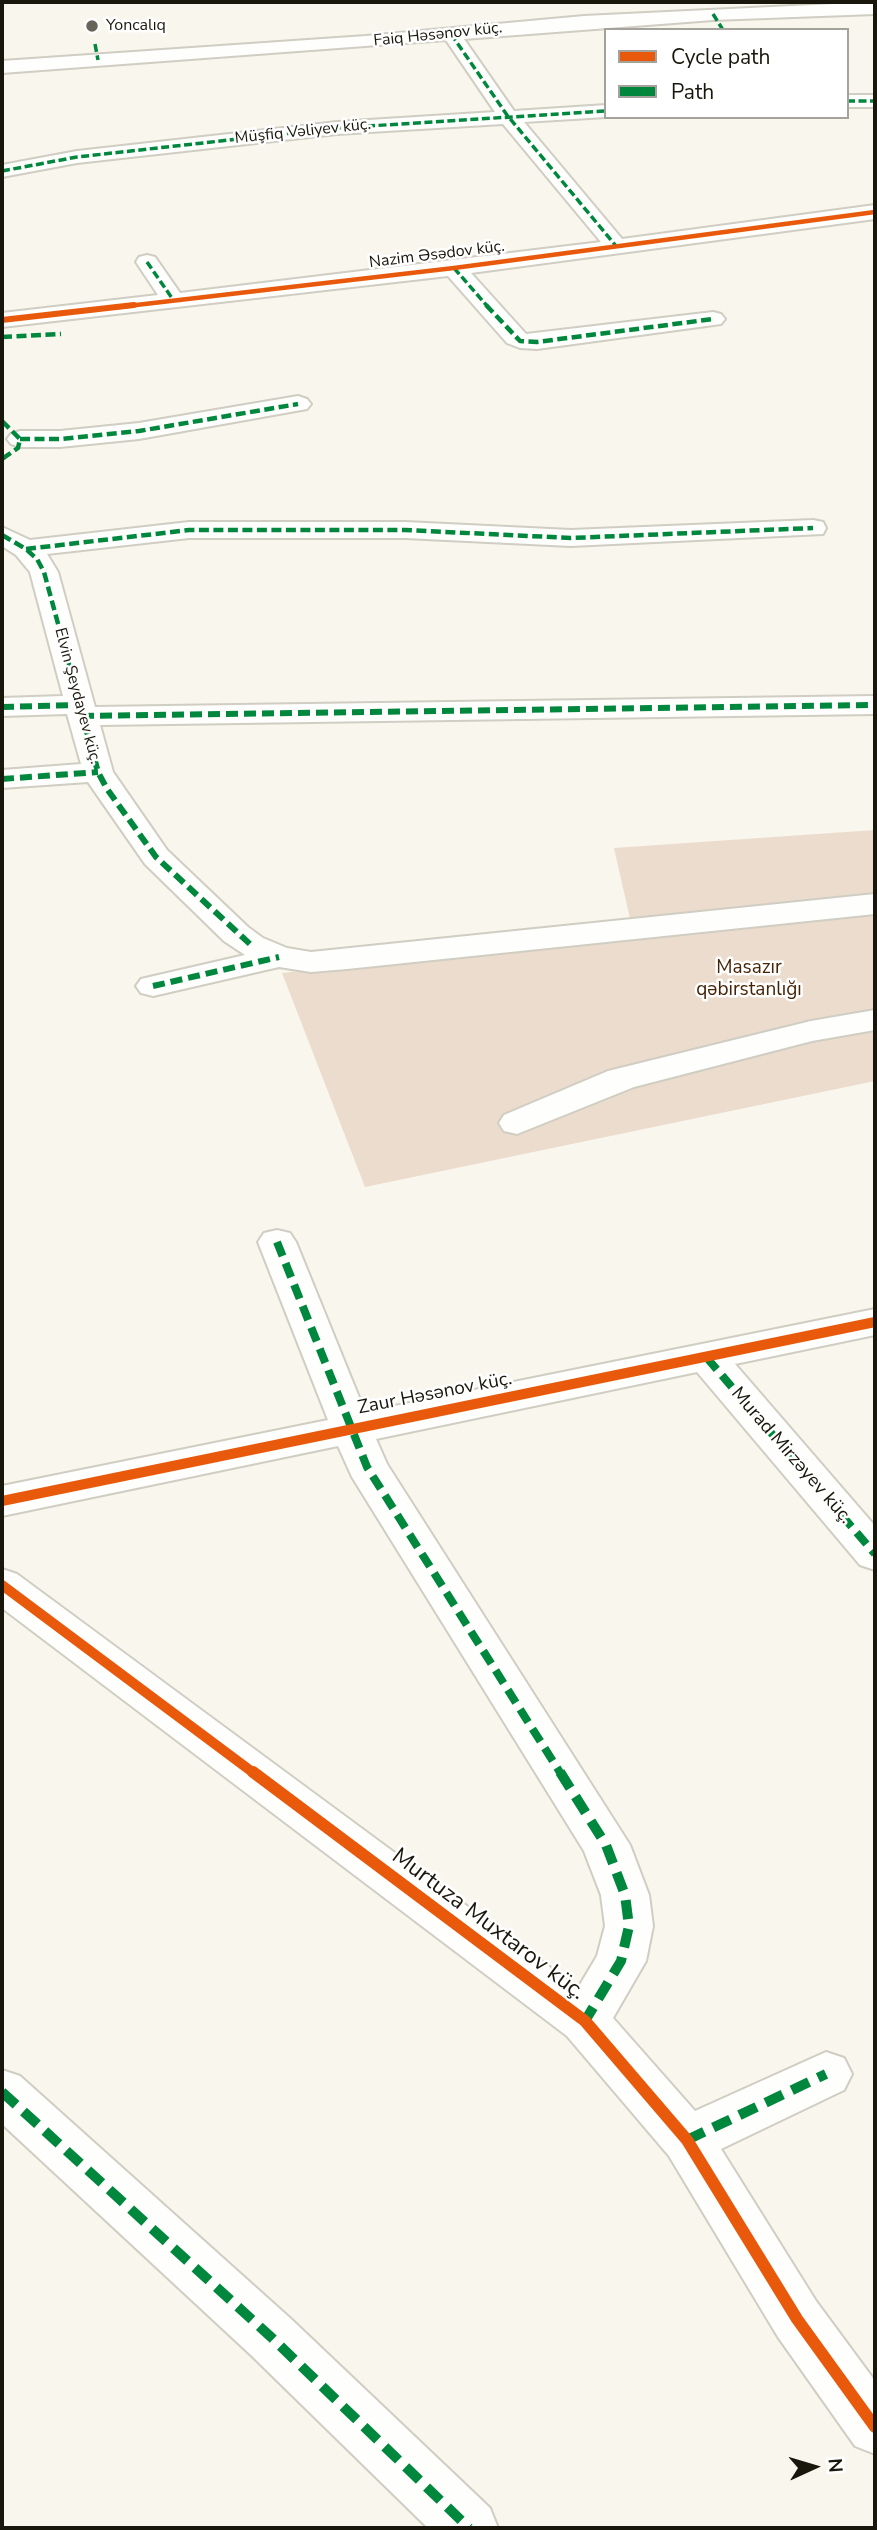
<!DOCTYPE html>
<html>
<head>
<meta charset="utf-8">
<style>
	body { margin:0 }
	#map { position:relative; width:877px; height:2530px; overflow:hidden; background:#f9f6ed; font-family:"Nunito Sans",sans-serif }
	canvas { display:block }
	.frame { position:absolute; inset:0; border:4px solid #19160b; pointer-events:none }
	.legend { position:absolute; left:604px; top:28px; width:245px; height:91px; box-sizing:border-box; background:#fff; border:2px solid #a3a29d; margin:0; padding:9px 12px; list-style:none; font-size:21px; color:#19160b }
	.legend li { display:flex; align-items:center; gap:14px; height:35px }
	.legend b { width:35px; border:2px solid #a3a29d }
	.north { position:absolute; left:779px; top:2432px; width:70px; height:70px; -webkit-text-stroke:5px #fff; paint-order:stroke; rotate:86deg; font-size:19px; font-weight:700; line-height:28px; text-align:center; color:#19160b }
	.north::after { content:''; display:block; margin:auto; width:24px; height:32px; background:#19160b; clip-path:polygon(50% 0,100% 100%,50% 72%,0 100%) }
</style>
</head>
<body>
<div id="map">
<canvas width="877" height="2530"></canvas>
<div class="frame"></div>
<ul class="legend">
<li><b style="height:9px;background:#e8590c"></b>Cycle path</li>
<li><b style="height:9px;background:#00873e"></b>Path</li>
</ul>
<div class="north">N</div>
</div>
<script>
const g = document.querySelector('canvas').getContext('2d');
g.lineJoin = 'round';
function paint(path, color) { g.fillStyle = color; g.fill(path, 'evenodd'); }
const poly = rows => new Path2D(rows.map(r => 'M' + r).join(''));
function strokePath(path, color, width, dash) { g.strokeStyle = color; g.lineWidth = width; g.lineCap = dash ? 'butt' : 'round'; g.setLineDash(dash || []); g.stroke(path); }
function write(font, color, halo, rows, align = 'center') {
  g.font = font + ' "Nunito Sans",sans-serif'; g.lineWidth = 5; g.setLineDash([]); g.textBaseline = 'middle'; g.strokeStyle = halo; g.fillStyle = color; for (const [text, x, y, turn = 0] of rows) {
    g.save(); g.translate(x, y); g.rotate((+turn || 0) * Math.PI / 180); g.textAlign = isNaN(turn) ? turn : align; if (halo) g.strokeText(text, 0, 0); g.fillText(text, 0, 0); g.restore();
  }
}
const green = poly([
	[875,830,875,1081,365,1187,282,973,633,932,614,848]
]);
const minor = poly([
	[875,2,875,14,713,20,464,39,514,111,606,105,606,117,524,122,622,239,875,205,875,219,471,273,526,334,713,312,721,314,725,319,721,324,537,349,520,348,507,343,448,276,2,327,2,313,158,295,136,262,139,257,147,255,155,257,180,293,601,242,503,124,337,134,77,163,2,177,2,165,77,151,337,122,495,112,446,40,2,73,2,61,366,36,584,16,875,2],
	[847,95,875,95,875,107,847,107,847,95],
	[298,396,307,399,311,404,307,409,139,439,60,447,20,447,11,444,7,439,11,434,20,431,60,431,139,423,298,396],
	[813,520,823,522,826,528,823,534,571,546,405,538,189,538,47,554,58,572,95,707,875,696,875,714,100,725,113,772,167,850,248,927,263,938,287,948,311,952,875,894,875,914,347,969,311,972,279,967,153,996,141,993,136,986,141,979,245,955,224,941,145,864,88,782,2,788,2,770,81,764,67,714,2,716,2,698,63,696,30,572,16,555,2,546,2,527,30,540,189,522,405,522,571,530,813,520],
	[875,1010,875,1030,812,1041,634,1087,517,1134,504,1131,499,1123,504,1115,608,1071,811,1021,875,1010],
	[277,1230,290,1233,296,1242,365,1412,875,1309,875,1335,735,1364,875,1526,875,1570,860,1565,697,1372,376,1439,387,1464,630,1845,649,1895,653,1926,646,1961,613,2018,695,2111,826,2052,844,2058,852,2074,844,2090,721,2149,816,2301,875,2381,875,2454,855,2446,778,2337,669,2156,567,2036,2,1608,2,1569,17,1574,578,1988,597,1956,605,1926,601,1895,584,1851,352,1477,338,1446,2,1516,2,1486,328,1420,258,1242,264,1233,277,1230],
	[2,2070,20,2076,291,2319,490,2508,498,2528,428,2528,251,2355,2,2124,2,2070]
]);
const quietFar4 = poly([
	[713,14,723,30],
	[451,34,507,115,616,246],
	[95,44,98,60],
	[847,101,875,101],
	[2,171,77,157,337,128,606,111],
	[147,262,174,301],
	[454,268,488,307]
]);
const quietFar3 = poly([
	[486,305,520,341,537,342,713,319],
	[2,337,61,334],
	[2,421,20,439,18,448,2,459],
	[20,439,60,439,139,431,298,404],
	[2,535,26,549,37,559,44,572,76,690],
	[26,549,189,530,405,530,571,538,813,528]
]);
const quietFar2 = poly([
	[75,688,98,772,107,789,156,857,251,945],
	[2,707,79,705],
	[82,716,875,705],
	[2,779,98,772],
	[153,986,279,957]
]);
const quietFar1 = poly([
	[277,1242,367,1467,561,1774],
	[707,1358,875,1554]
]);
const quiet = poly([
	[560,1772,606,1845,625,1895,629,1926,621,1961,585,2021],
	[2,2092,271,2337,469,2528],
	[687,2140,826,2074]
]);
const cyclewayFar3 = poly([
	[119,307,454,268,875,212]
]);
const cyclewayFar2 = poly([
	[2,320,134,305]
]);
const cyclewayFar1 = poly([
	[2,1501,875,1322],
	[2,1585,255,1774]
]);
const cycleway = poly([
	[253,1772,585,2021,687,2140,797,2319,875,2427]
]);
const markers = [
	[92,26,7,"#67645a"]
];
const farPoinames = [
	["Yoncalıq",106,26]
];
const farStreetnames = [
	["Faiq Həsənov küç.",438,35,-6],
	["Müşfiq Vəliyev küç.",303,132,-6],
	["Nazim Əsədov küç.",437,255,-7],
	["Elvin Şeydayev küç.",77,696,75]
];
const parkNames = [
	["Masazır",749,968],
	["qəbirstanlığı",749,990]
];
const streetNames = [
	["Zaur Həsənov küç.",435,1394,-11],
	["Murad Mirzəyev küç.",791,1456,49]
];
const nearStreetnames = [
	["Murtuza Muxtarov küç.",488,1925,37]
];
paint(green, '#ecdcce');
strokePath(minor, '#d0cdc3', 4);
paint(minor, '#fefefc');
strokePath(quietFar4, '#00873e', 3.5, [8, 3.5]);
strokePath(quietFar3, '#00873e', 4.5, [10, 4.5]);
strokePath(quietFar2, '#00873e', 6, [12, 6]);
strokePath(quietFar1, '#00873e', 8, [15, 8]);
strokePath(quiet, '#00873e', 10, [19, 10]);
strokePath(cyclewayFar3, '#e8590c', 4.5);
strokePath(cyclewayFar2, '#e8590c', 6);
strokePath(cyclewayFar1, '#e8590c', 10);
strokePath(cycleway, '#e8590c', 12);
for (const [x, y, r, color] of markers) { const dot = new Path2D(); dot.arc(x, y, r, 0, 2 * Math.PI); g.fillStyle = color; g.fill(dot); strokePath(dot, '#fff', 2.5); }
write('16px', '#19160b', '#fff', farPoinames, 'left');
write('16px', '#19160b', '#fff', farStreetnames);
write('19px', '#462306', '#fff', parkNames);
write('19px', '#19160b', '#fff', streetNames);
write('23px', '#19160b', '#fff', nearStreetnames);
</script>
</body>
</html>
